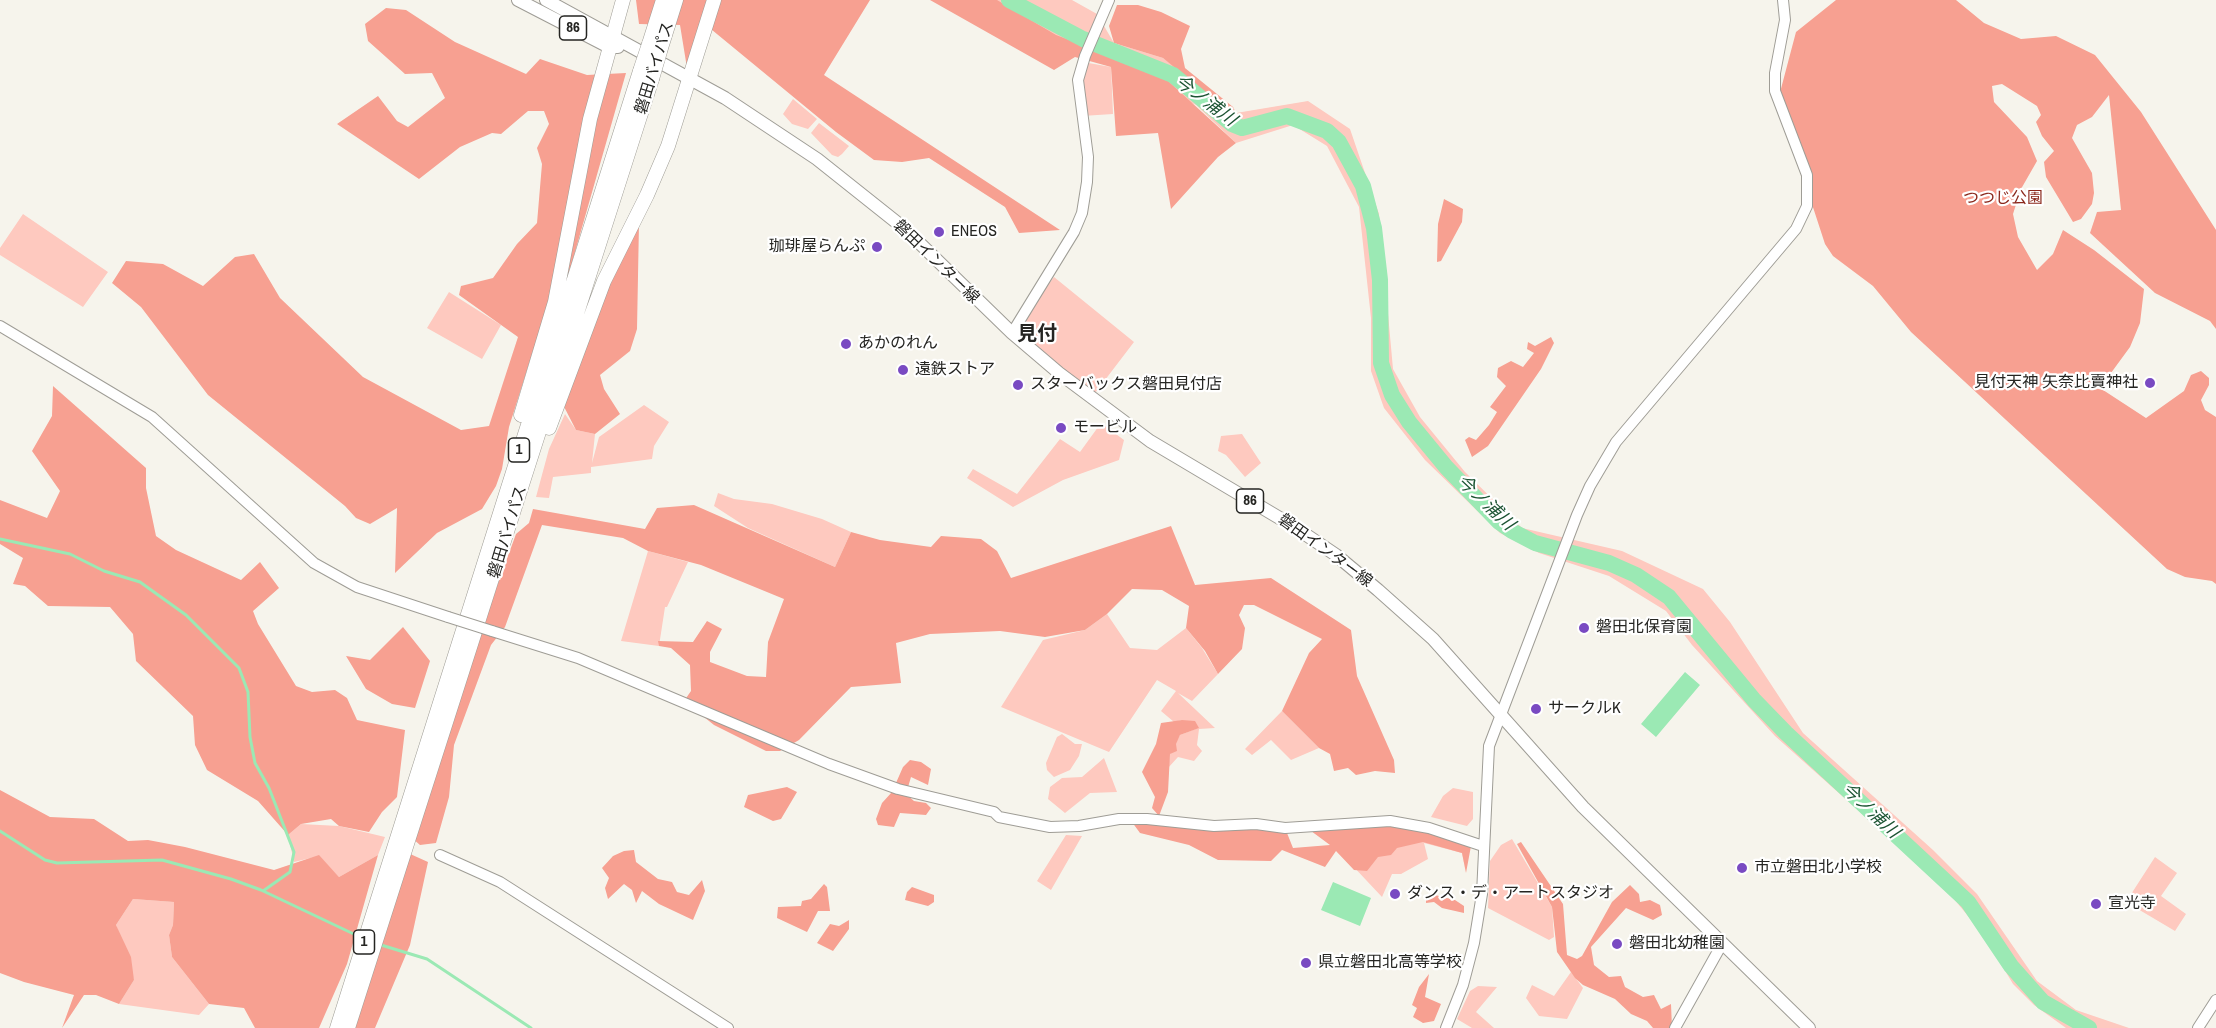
<!DOCTYPE html>
<html>
<head>
<meta charset="utf-8">
<style>
	body { margin:0 }
	canvas { display:block; background:#f6f4ec }
</style>
</head>
<body>
<canvas width="2216" height="1028"></canvas>
<script>
const g = document.querySelector('canvas').getContext('2d');
g.lineJoin = 'round';
function paint(path, color) { g.fillStyle = color; g.fill(path, 'evenodd'); }
const poly = rows => new Path2D(rows.map(r => 'M' + r).join(''));
function strokePath(path, color, width, dash) { g.strokeStyle = color; g.lineWidth = width; g.lineCap = dash ? 'butt' : 'round'; g.setLineDash(dash || []); g.stroke(path); }
function write(font, color, halo, rows, align = 'center') {
  g.font = font + ' "Archivo Narrow","Noto Sans JP",sans-serif'; g.lineWidth = 4.5; g.setLineDash([]); g.textBaseline = 'middle'; g.strokeStyle = halo; g.fillStyle = color; for (const [text, x, y, turn = 0] of rows) {
    g.save(); g.translate(x, y); g.rotate((+turn || 0) * Math.PI / 180); g.textAlign = isNaN(turn) ? turn : align; if (halo) g.strokeText(text, 0, 0); g.fillText(text, 0, 0); g.restore();
  }
}
const green = poly([
	[995,0,1072,0,1097,14,1114,43,1163,58,1236,113,1308,101,1350,129,1379,214,1393,369,1420,417,1465,472,1522,528,1622,551,1703,589,1730,622,1803,733,1933,850,1977,894,2037,981,2076,1010,2129,1028,2066,1028,2034,1005,2013,984,1983,934,1944,887,1775,736,1692,645,1666,611,1609,576,1539,553,1500,533,1425,460,1384,408,1371,371,1371,318,1359,207,1327,146,1293,125,1236,143,1196,105,1044,36],
	[1083,62,1111,67,1113,114,1082,116],
	[793,99,817,119,808,129,792,124,783,114],
	[819,123,849,146,842,154,838,157,832,155,811,133],
	[23,214,108,272,83,307,0,255,0,248],
	[1054,277,1134,342,1092,397,1012,333],
	[449,292,501,325,482,359,427,328],
	[644,405,669,422,654,446,652,459,591,467,591,473,553,477,549,498,536,497,549,449,565,414,576,430,595,434,592,463,599,437],
	[1101,423,1124,440,1119,460,1063,480,1013,507,967,478,973,469,1017,494,1060,439,1080,452],
	[1242,434,1261,463,1245,477,1226,455,1218,451,1221,436],
	[718,493,734,499,772,504,822,519,851,532,835,567,748,528,714,506],
	[648,551,688,562,667,607,665,607,659,646,621,641],
	[1107,614,1130,648,1157,650,1186,628,1202,648,1218,674,1192,701,1178,693,1215,728,1199,729,1197,745,1202,751,1194,761,1178,757,1168,768,1170,754,1180,735,1198,728,1182,720,1174,722,1161,711,1176,691,1157,680,1109,752,1001,707,1043,640,1085,630],
	[1282,711,1319,748,1291,760,1271,740,1252,755,1245,749],
	[1062,734,1075,744,1082,744,1079,756,1070,770,1054,777,1047,770,1046,763,1057,737],
	[1104,758,1117,792,1090,793,1065,813,1048,799,1050,787,1062,778,1082,777],
	[1453,788,1473,792,1473,819,1467,826,1431,817,1443,796],
	[301,824,339,826,385,837,378,855,339,877,319,856,294,862,288,835],
	[1307,828,1460,838,1466,873,1462,853,1424,843,1428,859,1401,874,1392,874,1382,897,1335,847],
	[1066,835,1082,836,1051,890,1037,881],
	[1512,839,1552,907,1554,937,1549,940,1488,908,1490,861,1501,845],
	[2155,857,2177,873,2161,896,2186,914,2175,931,2126,902],
	[133,899,174,902,173,925,169,935,172,957,209,1004,199,1015,119,1004,134,980,116,925],
	[1571,972,1583,988,1567,1019,1539,1016,1526,998,1532,985,1554,996],
	[1478,986,1497,987,1476,1012,1494,1028,1472,1028,1457,1019,1470,991]
]);
const forest = poly([
	[636,0,870,0,824,75,1060,230,1019,233,1005,207,929,158,902,162,874,160,836,132,706,25,687,68,680,25,639,24],
	[930,0,997,0,1056,35,1131,63,1168,81,1236,143,1218,157,1171,209,1158,133,1116,136,1111,67,1075,57,1054,70],
	[1836,0,1956,0,1984,23,2021,39,2056,36,2095,55,2141,112,2216,230,2216,329,2210,321,2155,293,2090,233,2097,212,2121,210,2109,95,2092,117,2077,125,2072,138,2092,173,2094,193,2092,204,2081,219,2073,222,2046,177,2044,162,2054,151,2042,136,2036,122,2041,115,2037,106,2002,84,1992,86,1994,102,2027,137,2037,161,2021,189,2013,214,2018,237,2037,270,2053,254,2063,230,2094,250,2144,289,2140,323,2130,347,2100,388,2146,418,2184,391,2191,375,2201,371,2209,378,2209,385,2201,400,2205,410,2216,417,2216,584,2212,581,2185,577,2167,569,1911,332,1873,286,1833,256,1825,244,1778,100,1796,32],
	[1117,5,1138,5,1161,12,1190,26,1181,49,1185,68,1233,107,1236,113,1208,95,1163,58,1114,43,1109,26],
	[386,8,406,10,455,42,526,74,540,59,587,75,626,73,563,294,534,348,509,427,502,469,496,486,482,509,437,533,395,573,397,508,370,524,356,518,345,506,208,395,141,307,112,283,126,261,163,264,203,286,235,257,254,254,280,298,363,377,461,430,489,426,518,337,459,295,461,286,493,278,517,244,537,223,542,164,537,148,549,124,544,111,528,111,501,134,492,133,460,147,419,179,337,124,378,96,397,121,408,127,445,98,432,73,405,74,368,41,365,24],
	[1444,199,1463,209,1462,222,1441,261,1437,262,1438,224],
	[639,223,637,329,630,351,600,375,604,389,620,414,595,434,576,430,559,397,601,309,615,269],
	[1551,337,1554,343,1541,369,1488,446,1472,457,1465,440,1469,437,1476,440,1489,425,1497,412,1490,407,1506,386,1497,377,1498,368,1511,361,1523,367,1534,353,1527,349,1528,342,1535,346],
	[53,386,146,468,146,488,156,536,176,550,241,580,260,562,279,588,253,611,258,624,296,686,312,692,335,690,347,698,357,720,405,730,397,797,382,812,369,832,339,826,331,819,301,824,288,835,258,801,207,770,195,745,193,716,136,661,133,634,110,607,48,606,25,586,13,584,23,558,0,544,0,500,47,518,60,491,32,451,52,416],
	[694,505,835,567,851,532,880,540,931,547,941,536,981,539,997,551,1011,578,1171,526,1195,585,1271,578,1351,630,1357,676,1394,760,1395,773,1375,771,1356,775,1348,768,1334,771,1330,754,1319,748,1282,711,1309,653,1322,639,1254,605,1244,605,1239,615,1245,628,1242,649,1218,674,1205,651,1186,628,1189,606,1162,590,1132,589,1107,614,1085,630,1045,637,1000,631,930,634,896,643,901,683,851,687,799,740,780,751,766,751,714,725,684,701,691,691,690,665,671,648,659,646,658,641,693,642,707,621,722,629,710,652,710,662,747,676,766,677,768,642,784,599,701,565,648,551,623,538,542,525,505,627,491,645,454,745,449,797,436,843,420,845,412,838,435,755,516,534,529,523,533,509,645,529,657,508],
	[403,627,430,661,415,708,392,704,366,689,346,656,370,660],
	[1182,720,1195,721,1199,728,1180,735,1176,744,1177,751,1170,754,1168,792,1159,816,1152,808,1155,797,1142,772,1156,744,1161,723],
	[910,760,921,762,931,769,928,785,911,777,906,794,914,801,926,803,931,808,926,815,900,813,894,827,878,825,876,819,882,803,892,792,903,767],
	[787,787,797,792,781,819,773,821,744,807,748,795],
	[0,790,50,817,94,819,128,841,148,840,185,847,274,870,319,855,339,877,378,855,347,964,319,1028,255,1028,244,1008,209,1004,172,957,169,935,173,925,174,902,133,899,116,925,131,957,134,980,119,1004,96,995,84,995,62,1028,74,995,24,982,0,973],
	[1129,818,1285,828,1293,848,1330,845,1307,828,1379,822,1421,829,1471,846,1466,873,1462,853,1423,842,1397,848,1391,855,1378,857,1367,871,1354,870,1336,851,1325,867,1282,850,1271,861,1218,860,1189,845,1140,833],
	[1521,842,1563,904,1567,955,1577,959,1582,956,1612,902,1630,885,1639,894,1640,902,1650,900,1660,905,1662,915,1653,920,1626,908,1591,947,1594,965,1609,977,1621,976,1625,987,1643,997,1654,995,1661,1009,1671,1004,1672,1028,1653,1028,1647,1021,1631,1014,1615,999,1583,985,1575,978,1557,952,1552,907,1517,844],
	[634,850,636,862,658,879,672,882,677,892,689,895,702,880,705,891,693,920,659,904,642,891,636,903,632,890,624,884,608,899,605,888,609,878,602,868,613,856,624,851],
	[408,853,428,862,410,945,375,1028,350,1028,375,965,381,923],
	[824,884,827,887,830,911,818,911,807,932,777,918,778,907,801,906,802,901,811,899],
	[912,887,934,895,934,902,928,906,905,900,907,892],
	[1431,894,1455,900,1464,906,1464,913,1442,908,1434,902,1426,903,1426,899],
	[849,920,849,929,833,951,817,943,830,924,839,926],
	[1429,974,1425,997,1441,1004,1434,1021,1423,1023,1413,1017,1417,1008,1412,1005,1419,987]
]);
const water = poly([
	[1685,672,1700,685,1656,737,1641,724],
	[1333,882,1371,898,1360,926,1321,910]
]);
const stream = poly([
	[0,539,70,554,104,571,140,582,186,615,239,668,248,692,250,737,255,763,269,788,294,852,290,872,263,891],
	[0,831,45,860,57,863,162,860,231,879,261,890,360,937],
	[381,945,427,959,531,1028]
]);
const river = poly([
	[1009,0,1083,39,1173,75,1232,124,1242,128,1287,116,1327,131,1339,142,1363,186,1374,228,1380,280,1381,363,1392,395,1409,422,1446,467,1499,522,1512,531,1535,543,1609,563,1636,575,1669,597,1754,700,1786,733,1968,902,2011,966,2043,1002,2089,1028]
]);
const tertiary = poly([
	[0,326,152,417,314,563,357,587,448,617],
	[1012,333,1074,232,1082,213,1087,182,1088,157,1078,80,1085,56,1109,0],
	[492,631,578,658,829,764,898,789,994,812,999,817,1050,827,1079,826,1119,819,1147,819,1214,826,1256,824,1285,828,1390,821,1429,828,1483,846],
	[440,855,500,882,728,1028],
	[1446,1028,1463,985,1474,943,1482,894,1489,746,1577,515,1590,486,1616,442,1796,229,1807,206,1807,175,1775,91,1775,73,1785,20,1783,0],
	[1675,1028,1722,944],
	[2198,1028,2216,1000]
]);
const primary = poly([
	[518,0,609,47,618,47],
	[546,0,725,98,817,159,905,229,1012,333,1059,373,1150,441,1293,526,1336,555,1378,590,1433,639,1583,807,1809,1028]
]);
const trunk = poly([
	[649,44,663,0],
	[661,48,676,0],
	[521,415,555,302,590,119,623,0],
	[549,428,604,281,647,195,668,146,714,0],
	[337,1028,640,71],
	[348,1028,652,79]
]);
const tertiaryBridge = poly([
	[448,617,492,631]
]);
const trunkBridge = poly([
	[640,71,649,44],
	[652,79,661,48]
]);
const markers = [
	[939,232,6,"#794ac2"],
	[877,247,6,"#794ac2"],
	[846,344,6,"#794ac2"],
	[903,370,6,"#794ac2"],
	[2150,383,6,"#794ac2"],
	[1018,385,6,"#794ac2"],
	[1061,428,6,"#794ac2"],
	[1584,628,6,"#794ac2"],
	[1536,709,6,"#794ac2"],
	[1742,868,6,"#794ac2"],
	[1395,894,6,"#794ac2"],
	[2096,904,6,"#794ac2"],
	[1617,944,6,"#794ac2"],
	[1306,963,6,"#794ac2"]
];
const shields = [
	[573,28,27],
	[519,450,21],
	[1250,501,27],
	[364,942,21]
];
const shieldNames = [
	["86",573,28],
	["1",519,450],
	["86",1250,501],
	["1",364,942]
];
const streetNames = [
	["磐田バイパス",655,68,-73],
	["磐田インター線",936,262,44],
	["磐田バイパス",508,532,-73],
	["磐田インター線",1325,551,36]
];
const parkNames = [
	["つつじ公園",2003,199]
];
const poiNames = [
	["ENEOS",951,232],
	["珈琲屋らんぷ",865,247,"right"],
	["あかのれん",858,344],
	["遠鉄ストア",915,370],
	["見付天神 矢奈比賣神社",2138,383,"right"],
	["スターバックス磐田見付店",1030,385],
	["モービル",1073,428],
	["磐田北保育園",1596,628],
	["サークルK",1548,709],
	["市立磐田北小学校",1754,868],
	["ダンス・デ・アートスタジオ",1407,894],
	["宣光寺",2108,904],
	["磐田北幼稚園",1629,944],
	["県立磐田北高等学校",1318,963]
];
const waterNames = [
	["今ノ浦川",1205,101,37],
	["今ノ浦川",1485,503,43],
	["今ノ浦川",1870,811,43]
];
const quarterNames = [
	["見付",1037,335]
];
paint(green, '#fec9bf');
paint(forest, '#f7a091');
paint(water, '#9be9b4');
strokePath(stream, '#9be9b4', 3);
strokePath(river, '#9be9b4', 16);
strokePath(tertiary, '#9f9d96', 12);
strokePath(primary, '#9f9d96', 14);
strokePath(trunk, '#9f9d96', 15);
strokePath(tertiary, '#fff', 10);
strokePath(primary, '#fff', 12);
strokePath(trunk, '#fff', 14);
strokePath(tertiaryBridge, '#9f9d96', 12, []);
strokePath(trunkBridge, '#9f9d96', 15, []);
strokePath(tertiaryBridge, '#fff', 10);
strokePath(trunkBridge, '#fff', 14);
for (const [x, y, r, color] of markers) { const dot = new Path2D(); dot.arc(x, y, r, 0, 2 * Math.PI); g.fillStyle = color; g.fill(dot); strokePath(dot, '#fff', 2); }
for (const [x, y, w] of shields) { const box = new Path2D(); box.roundRect(x - w / 2, y - 12, w, 24, 4.5); g.fillStyle = '#fff'; g.fill(box); strokePath(box, '#252522', 1.5); }
write('bold 15px', '#252522', null, shieldNames);
write('16px', '#252522', '#fff', streetNames);
write('16px', '#8b281c', '#fff', parkNames);
write('16px', '#252522', '#fff', poiNames, 'left');
write('italic 18px', '#1c5433', '#fff', waterNames);
write('bold 20px', '#252522', '#fff', quarterNames);
</script>
</body>
</html>
